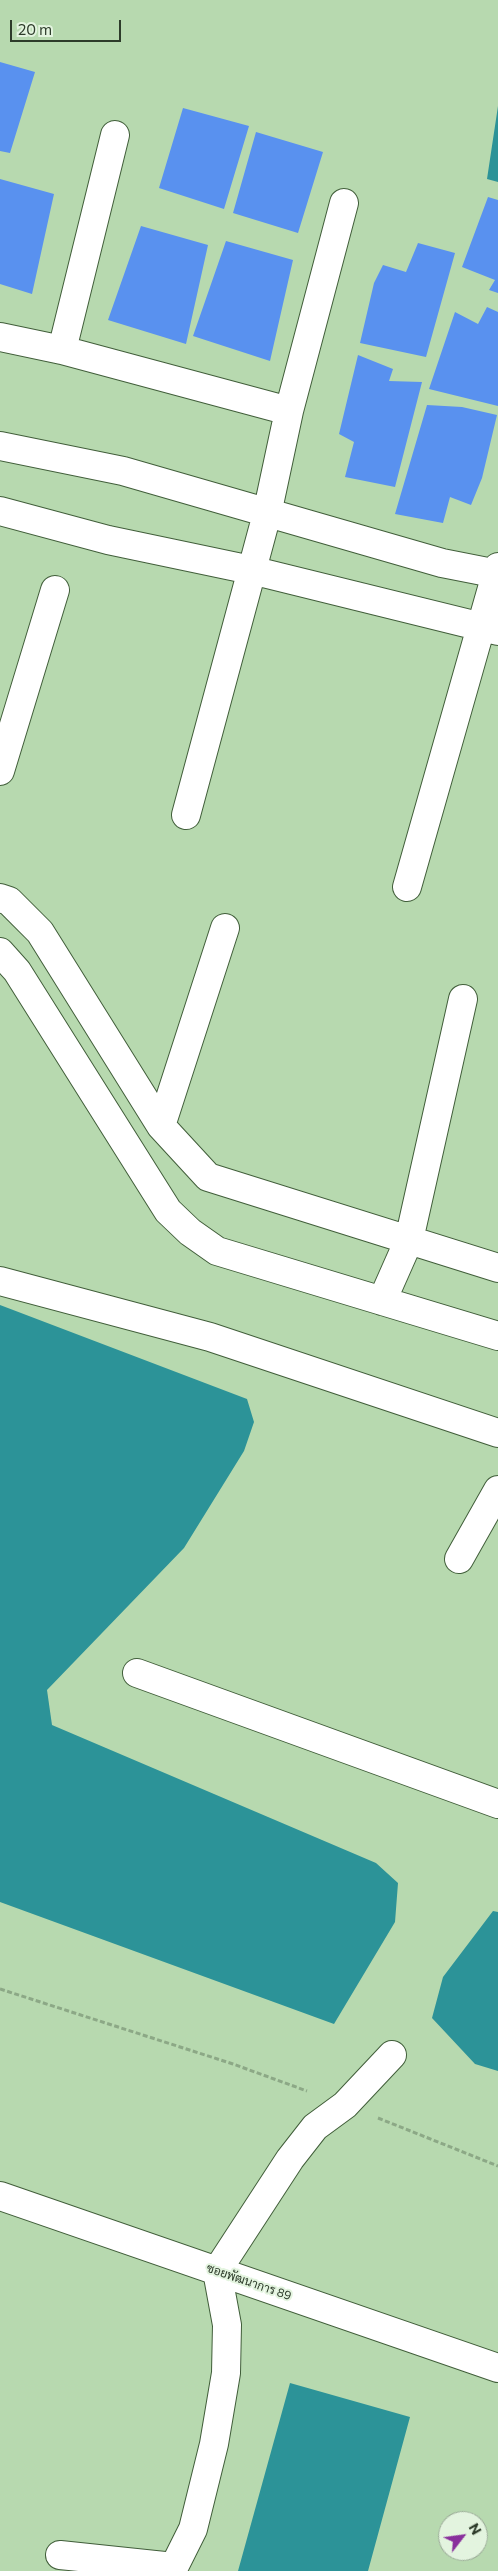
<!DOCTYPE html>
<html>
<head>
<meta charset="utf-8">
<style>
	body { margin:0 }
	#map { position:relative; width:498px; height:2571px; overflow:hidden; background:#b7d9af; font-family:Commissioner,sans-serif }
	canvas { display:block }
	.north { position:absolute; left:438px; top:2511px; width:50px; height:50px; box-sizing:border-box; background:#e3f4df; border:1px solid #9aaa97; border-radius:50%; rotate:60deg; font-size:14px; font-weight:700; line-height:20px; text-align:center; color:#2d3b2a }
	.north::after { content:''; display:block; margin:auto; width:18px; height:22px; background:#89309c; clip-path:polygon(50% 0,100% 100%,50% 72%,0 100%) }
	.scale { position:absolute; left:10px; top:20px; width:111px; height:22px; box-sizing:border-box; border:2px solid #2d3b2a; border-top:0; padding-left:6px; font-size:15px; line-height:18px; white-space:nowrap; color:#2d3b2a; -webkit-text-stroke:4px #e3f4df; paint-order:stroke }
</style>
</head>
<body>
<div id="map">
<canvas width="498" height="2571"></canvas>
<div class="north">N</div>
<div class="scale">20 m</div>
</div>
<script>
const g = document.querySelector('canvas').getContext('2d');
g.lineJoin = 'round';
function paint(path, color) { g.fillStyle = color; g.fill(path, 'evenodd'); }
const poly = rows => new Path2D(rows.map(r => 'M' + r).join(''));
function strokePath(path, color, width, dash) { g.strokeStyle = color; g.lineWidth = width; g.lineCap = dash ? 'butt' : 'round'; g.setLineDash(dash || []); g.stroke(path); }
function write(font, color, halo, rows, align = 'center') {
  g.font = font + ' Commissioner,Sarabun,sans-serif'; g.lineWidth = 4; g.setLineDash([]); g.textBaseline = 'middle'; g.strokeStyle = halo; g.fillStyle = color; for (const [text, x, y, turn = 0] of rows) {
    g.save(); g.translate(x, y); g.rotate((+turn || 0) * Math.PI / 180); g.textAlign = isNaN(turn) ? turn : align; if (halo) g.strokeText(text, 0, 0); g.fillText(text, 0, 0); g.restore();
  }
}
const water = poly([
	[498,106,498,182,487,179],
	[0,1305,247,1399,254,1422,244,1451,184,1548,47,1690,52,1725,376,1863,398,1883,395,1922,334,2024,0,1902],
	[493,1911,498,1912,498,2071,475,2064,432,2018,443,1977],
	[290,2383,410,2417,368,2571,238,2571]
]);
const building = poly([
	[0,62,35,72,10,153,0,151],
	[183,108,249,126,224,209,159,188],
	[256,132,323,152,298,233,233,213],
	[0,179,54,194,32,294,0,284],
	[488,197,498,200,498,293,489,290,495,280,462,267],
	[141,226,208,245,186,344,108,320],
	[226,241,293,260,270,361,193,336],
	[418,243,455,253,426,357,360,343,374,283,383,265,406,272],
	[487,307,498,312,498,406,429,389,455,312,478,324],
	[358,355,393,369,389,381,422,382,395,487,345,477,354,442,339,434],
	[427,405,462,407,497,415,482,478,471,505,450,497,443,523,395,514]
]);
const path = poly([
	[0,1989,233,2064,307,2091],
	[378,2118,498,2166]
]);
const street = poly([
	[0,337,62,350,289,411],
	[62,350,115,135],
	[0,446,123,471,442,563,498,574],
	[0,511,108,540,251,570,498,631],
	[0,771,55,590],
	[186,815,267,514,289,411,344,203],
	[407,887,498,567],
	[0,898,9,901,40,932,161,1126,208,1177,498,1268],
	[0,952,17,971,168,1211,190,1232,217,1251,498,1336],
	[161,1126,225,928],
	[0,1281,210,1337,498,1433],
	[382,1301,409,1240,463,999],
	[459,1559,498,1490],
	[137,1673,498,1804],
	[0,2196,498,2368],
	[60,2555,174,2567,193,2529,214,2444,226,2373,227,2325,217,2271,290,2159,315,2127,345,2105,392,2055]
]);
const streetNames = [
	["ซอยพัฒนาการ 89",249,2282,19]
];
paint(water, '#2c9398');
paint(building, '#5991ef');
strokePath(street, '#415e3a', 30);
strokePath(path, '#8ca886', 3, [5, 2.5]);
strokePath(street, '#fff', 28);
write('12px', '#2d3b2a', '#e3f4df', streetNames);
</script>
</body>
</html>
